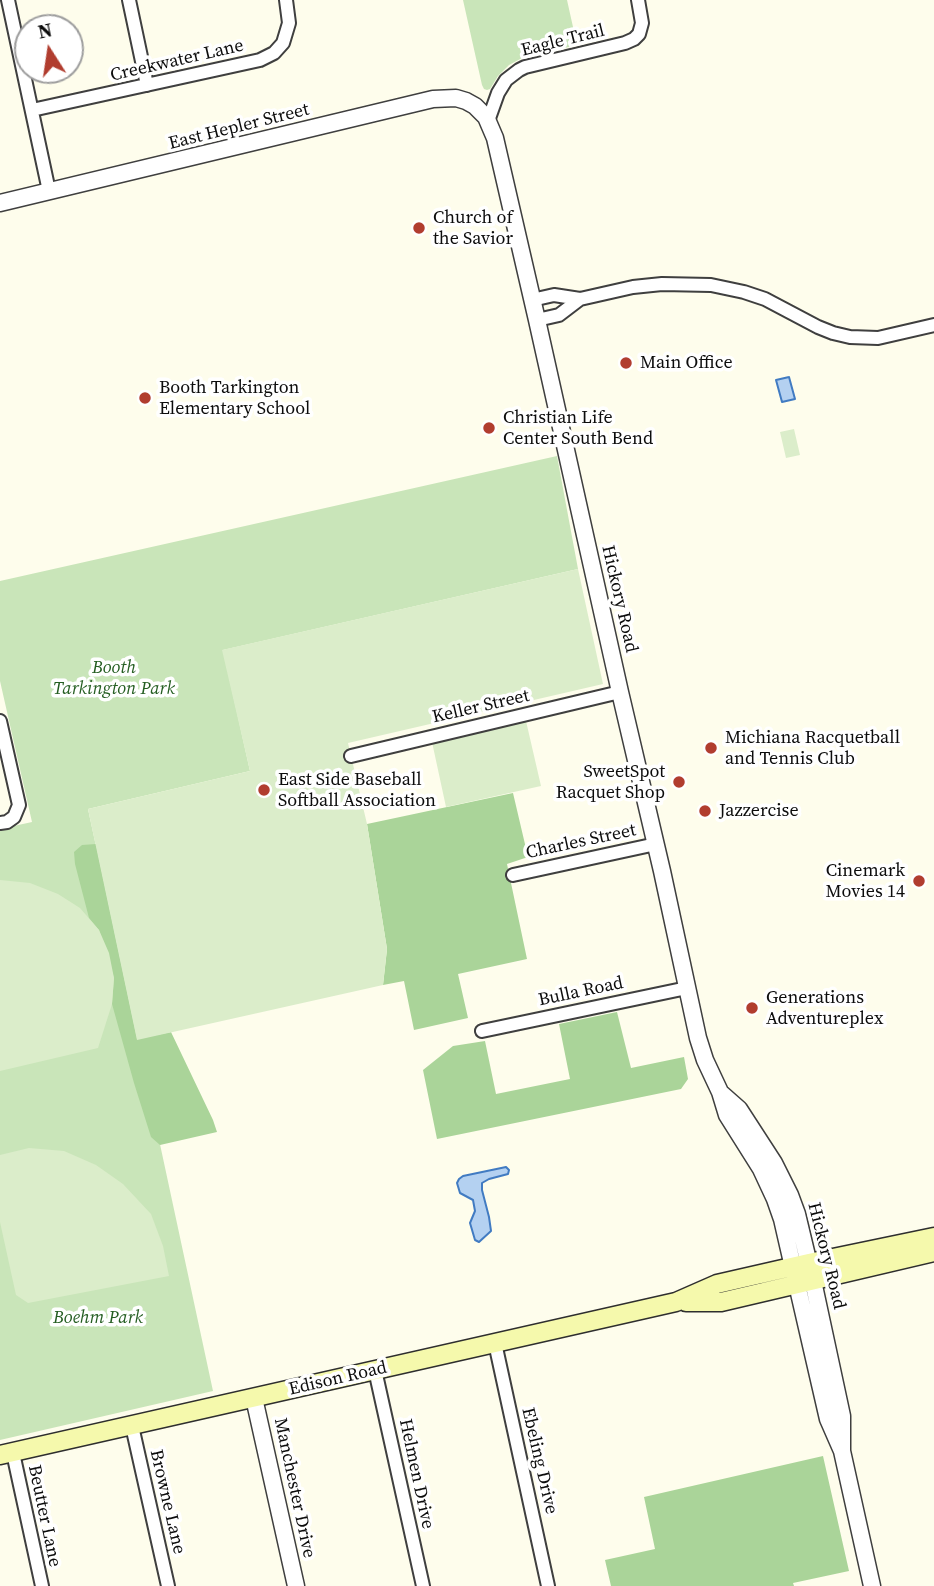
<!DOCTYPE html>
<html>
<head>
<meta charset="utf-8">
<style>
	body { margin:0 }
	#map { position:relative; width:934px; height:1586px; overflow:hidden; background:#fefdec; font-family:"Source Serif 4",serif }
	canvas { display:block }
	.north { position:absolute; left:14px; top:14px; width:70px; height:70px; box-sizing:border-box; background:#fff; border:2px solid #9e9e9e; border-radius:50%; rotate:348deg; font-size:19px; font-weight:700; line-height:28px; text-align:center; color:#0c0c0c }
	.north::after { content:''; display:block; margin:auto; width:24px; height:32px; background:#b13d2f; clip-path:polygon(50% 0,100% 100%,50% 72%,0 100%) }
</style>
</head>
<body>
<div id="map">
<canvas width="934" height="1586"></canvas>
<div class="north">N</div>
</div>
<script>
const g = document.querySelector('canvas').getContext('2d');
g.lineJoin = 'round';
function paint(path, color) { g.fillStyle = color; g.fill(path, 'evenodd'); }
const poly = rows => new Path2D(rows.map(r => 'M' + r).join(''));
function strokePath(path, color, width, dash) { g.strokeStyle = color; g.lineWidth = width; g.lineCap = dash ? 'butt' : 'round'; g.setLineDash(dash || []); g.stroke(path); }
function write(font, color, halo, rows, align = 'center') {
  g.font = font + ' "Source Serif 4",serif'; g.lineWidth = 7; g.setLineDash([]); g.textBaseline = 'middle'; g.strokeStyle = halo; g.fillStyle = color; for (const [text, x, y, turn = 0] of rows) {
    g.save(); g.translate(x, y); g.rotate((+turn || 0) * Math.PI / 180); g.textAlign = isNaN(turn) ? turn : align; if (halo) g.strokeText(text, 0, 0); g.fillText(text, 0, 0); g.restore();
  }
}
const green = poly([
	[463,0,567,0,577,45,522,58,509,65,498,76,490,89,487,90,484,89,482,85],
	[557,456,578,569,223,650,250,771,88,809,213,1391,0,1440,0,829,32,822,0,681,0,581]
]);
const forest = poly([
	[513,793,528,857,507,864,527,959,458,974,468,1018,414,1030,404,981,383,985,387,949,367,824],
	[96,844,137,1039,171,1032,213,1120,217,1132,160,1145,151,1137,134,1083,112,1004,114,978,99,930,89,918,75,864,74,852,82,845],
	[617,1012,631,1068,684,1057,688,1079,681,1089,437,1139,423,1070,453,1046,485,1041,496,1094,570,1079,559,1024],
	[823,1456,849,1571,793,1583,794,1586,611,1586,605,1560,655,1549,644,1497]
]);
const pitch = poly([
	[794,429,800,455,786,458,780,432],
	[578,569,603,684,348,743,367,824,387,949,383,985,137,1040,88,809,250,771,222,650],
	[526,721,541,786,446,807,432,742],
	[0,880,30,883,58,894,80,908,99,930,109,953,114,978,112,1004,98,1048,0,1071],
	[29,1148,64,1151,96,1165,123,1184,151,1214,163,1246,169,1276,28,1303,16,1295,0,1222,0,1155]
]);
const water = poly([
	[789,377,795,399,782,402,776,380,789,377],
	[506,1167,509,1170,508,1174,489,1179,482,1183,482,1190,489,1217,491,1231,479,1242,475,1240,470,1223,475,1211,473,1200,460,1193,457,1183,459,1179,463,1176,506,1167]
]);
const minor = poly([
	[8,0,49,191],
	[129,0,147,85],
	[32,110,260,60,274,53,283,43,289,23,286,0],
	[488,121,498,93,506,80,519,70,525,67,625,43,634,39,639,34,642,23,638,0],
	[532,300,554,295,580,299,633,287,662,284,711,285,744,292,765,299,818,327,833,333,850,337,878,338,934,325],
	[537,320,559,315,580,299],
	[0,721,19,805,14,817,7,822,0,823],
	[351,756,620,692],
	[513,875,656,844],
	[482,1031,687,988],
	[495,1343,548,1586],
	[375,1370,423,1586],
	[132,1426,168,1586],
	[13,1453,42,1586]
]);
const tertiary = poly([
	[0,203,433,99,456,98,466,101,475,106,486,117,495,138,537,320,620,692,662,871,698,1038,705,1060,720,1092,727,1115,761,1169,775,1199,782,1219,793,1267,828,1419,842,1451],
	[722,1094,739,1109,774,1163,790,1195,797,1214,813,1281,842,1416,842,1451,872,1586],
	[254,1398,296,1586]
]);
const secondary = poly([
	[686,1302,721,1302,934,1252],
	[0,1455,676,1302,717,1284,809,1263,934,1237]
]);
const markers = [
	[419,228,7,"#b13d2f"],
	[626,363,7,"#b13d2f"],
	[145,398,7,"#b13d2f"],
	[489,428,7,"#b13d2f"],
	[711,748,7,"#b13d2f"],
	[679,782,7,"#b13d2f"],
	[264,790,7,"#b13d2f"],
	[705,811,7,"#b13d2f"],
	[919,881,7,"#b13d2f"],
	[752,1008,7,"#b13d2f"]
];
const streetNames = [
	["Eagle Trail",563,41,-14],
	["Creekwater Lane",177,61,-13],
	["East Hepler Street",239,127,-14],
	["Hickory Road",619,599,77],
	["Keller Street",481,707,-13],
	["Charles Street",581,842,-12],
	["Bulla Road",581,992,-12],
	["Hickory Road",826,1256,76],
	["Edison Road",338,1379,-13],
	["Ebeling Drive",539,1461,77],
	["Helmen Drive",416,1474,78],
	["Manchester Drive",294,1488,78],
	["Browne Lane",167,1502,77],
	["Beutter Lane",44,1516,78]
];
const poiNames = [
	["Church of",433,218],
	["the Savior",433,239],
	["Main Office",640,363],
	["Booth Tarkington",159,388],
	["Elementary School",159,409],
	["Christian Life",503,418],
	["Center South Bend",503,439],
	["Michiana Racquetball",725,738],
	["and Tennis Club",725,759],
	["SweetSpot",665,772,"right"],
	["Racquet Shop",665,793,"right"],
	["East Side Baseball",278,780],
	["Softball Association",278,801],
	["Jazzercise",719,811],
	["Cinemark",905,871,"right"],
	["Movies 14",905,892,"right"],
	["Generations",766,998],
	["Adventureplex",766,1019]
];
const parkNames = [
	["Booth",114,668],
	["Tarkington Park",114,689],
	["Boehm Park",98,1318]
];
paint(green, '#c9e5b9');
paint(forest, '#aad499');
paint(pitch, '#dbedca');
paint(water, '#b4d1f1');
strokePath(water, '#417bc2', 2);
strokePath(minor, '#3f3f3f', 16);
strokePath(tertiary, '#3f3f3f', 19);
strokePath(secondary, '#2e2e2e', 21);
strokePath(minor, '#fff', 12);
strokePath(tertiary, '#fff', 16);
strokePath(secondary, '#f5f9ac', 18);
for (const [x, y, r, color] of markers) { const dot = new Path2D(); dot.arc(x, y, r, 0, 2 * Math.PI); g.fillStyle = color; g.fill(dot); strokePath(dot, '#fff', 2.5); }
write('18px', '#0c0c0c', '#fff', streetNames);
write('18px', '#0c0c0c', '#fff', poiNames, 'left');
write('italic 18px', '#255e22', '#fff', parkNames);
</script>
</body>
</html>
